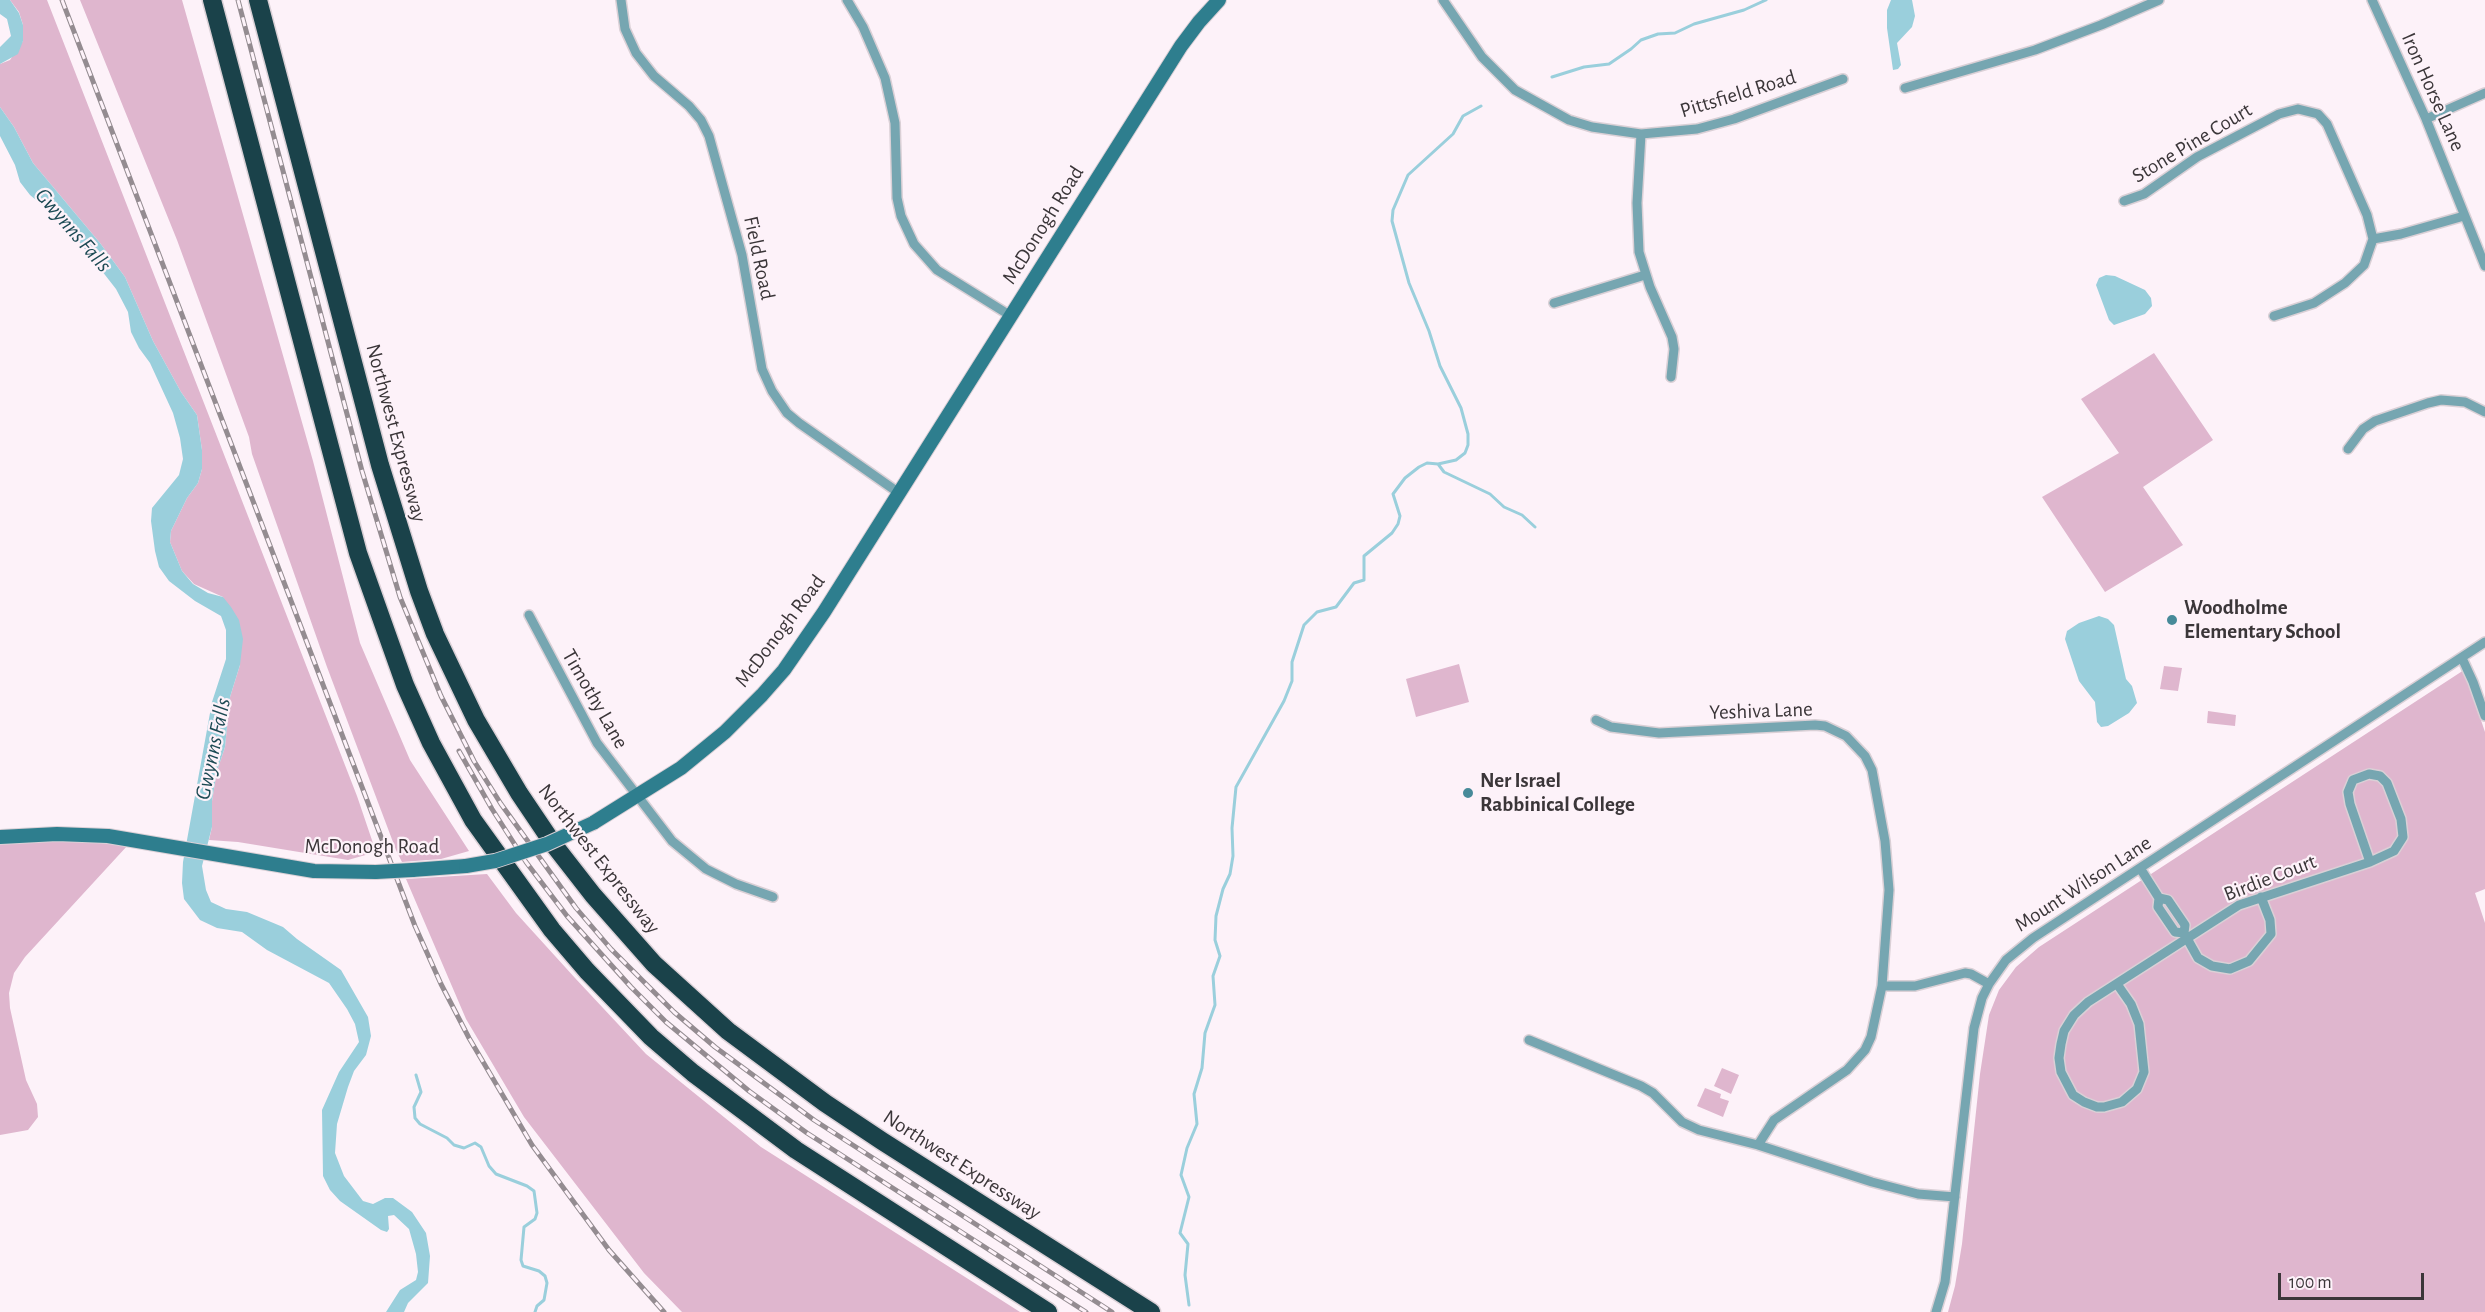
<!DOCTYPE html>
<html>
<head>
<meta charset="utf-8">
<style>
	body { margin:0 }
	#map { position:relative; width:2485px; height:1312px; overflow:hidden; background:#fdf2f9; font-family:"Alegreya Sans",sans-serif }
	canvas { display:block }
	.scale { position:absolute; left:2278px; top:1273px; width:146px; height:27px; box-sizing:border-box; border:3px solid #3b3639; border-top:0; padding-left:8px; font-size:18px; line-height:21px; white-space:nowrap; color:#3b3639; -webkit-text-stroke:4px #fdf2f9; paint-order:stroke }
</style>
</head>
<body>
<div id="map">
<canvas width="2485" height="1312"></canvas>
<div class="scale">100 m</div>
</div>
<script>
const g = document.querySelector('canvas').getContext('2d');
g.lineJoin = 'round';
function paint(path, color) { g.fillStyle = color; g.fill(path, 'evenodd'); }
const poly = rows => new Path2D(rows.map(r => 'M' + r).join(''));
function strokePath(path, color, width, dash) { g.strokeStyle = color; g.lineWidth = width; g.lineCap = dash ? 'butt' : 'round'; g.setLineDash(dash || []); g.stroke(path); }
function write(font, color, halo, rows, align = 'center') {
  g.font = font + ' "Alegreya Sans",sans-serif'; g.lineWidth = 4.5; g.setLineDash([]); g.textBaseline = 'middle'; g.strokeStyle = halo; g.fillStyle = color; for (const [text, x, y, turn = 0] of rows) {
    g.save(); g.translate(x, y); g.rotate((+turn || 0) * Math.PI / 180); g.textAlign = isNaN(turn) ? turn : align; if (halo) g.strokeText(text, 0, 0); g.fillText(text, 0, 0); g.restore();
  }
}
const green = poly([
	[10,0,47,0,357,796,376,852,348,860,238,842,209,840,212,827,212,801,217,771,225,747,230,697,240,665,223,597,194,584,182,571,170,542,171,531,187,498,198,483,202,469,202,450,197,415,181,392,153,341,125,277,100,243,33,163,14,127,0,107,0,64,10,60,23,41,23,25,19,12],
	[80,0,182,0,313,461,360,643,410,760,469,851,441,859,402,862,396,850,327,667,252,454,249,437,177,240],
	[2154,353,2213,440,2143,487,2183,545,2105,592,2042,497,2119,453,2081,399],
	[1459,664,1469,702,1416,717,1406,679],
	[2164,666,2182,668,2178,691,2160,689],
	[2464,670,2485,732,2485,889,2475,893,2485,923,2485,1312,1948,1312,1955,1286,1962,1244,1980,1074,1989,1015,1999,990,2016,967,2039,947],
	[2208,711,2236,715,2235,726,2207,723],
	[58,840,128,845,25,957,14,973,9,993,10,1008,26,1080,37,1104,38,1117,28,1130,0,1135,0,843],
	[487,874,516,913,575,978,646,1054,761,1147,1020,1312,682,1312,644,1273,524,1117,466,1019,406,879],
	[1722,1068,1739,1075,1731,1094,1714,1086],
	[1705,1088,1721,1094,1720,1098,1729,1101,1723,1117,1697,1106]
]);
const water = poly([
	[0,0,10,0,19,13,23,25,23,41,18,54,0,64,0,47,11,36,7,19,0,14],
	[1891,0,1912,0,1915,16,1912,27,1897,43,1901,65,1898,69,1893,70,1887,28,1887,10],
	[0,107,14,127,33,163,100,243,125,277,153,341,181,392,197,415,202,450,202,469,198,483,187,498,171,531,170,542,182,571,193,584,208,593,223,597,231,607,239,620,243,639,240,665,230,697,225,747,217,771,212,801,212,827,202,866,206,890,211,902,226,909,247,912,283,927,297,939,341,970,368,1017,371,1036,366,1055,354,1071,348,1087,337,1124,335,1153,344,1176,363,1201,373,1204,385,1198,393,1198,412,1212,426,1233,430,1256,428,1283,408,1303,404,1312,386,1312,400,1290,416,1280,418,1272,416,1254,409,1229,394,1215,388,1216,389,1229,387,1232,381,1230,340,1201,330,1190,323,1176,322,1110,339,1072,359,1042,355,1024,347,1009,329,983,267,950,242,932,217,928,200,920,184,899,182,883,183,862,212,702,226,659,226,630,221,616,195,601,169,581,159,567,155,551,151,521,152,508,179,475,183,459,180,438,173,413,150,363,139,348,131,332,128,312,116,289,66,225,30,195,20,182,15,165,0,136],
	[2106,275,2115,276,2145,290,2151,298,2152,306,2145,314,2114,325,2109,320,2096,285,2099,278],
	[2099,616,2108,619,2114,625,2126,679,2132,686,2137,703,2129,713,2108,726,2101,727,2097,722,2095,702,2079,681,2065,639,2067,631,2079,623]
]);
const stream = poly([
	[1552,77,1584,67,1609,64,1631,49,1641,40,1658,34,1675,33,1694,24,1744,10,1766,0],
	[1438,464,1444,472,1490,494,1504,507,1522,515,1535,527],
	[416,1075,421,1092,414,1107,415,1118,420,1124,447,1138,454,1145,464,1148,475,1143,481,1147,489,1166,496,1174,527,1186,534,1191,537,1213,535,1219,524,1227,521,1260,523,1266,539,1271,545,1276,547,1283,544,1300,537,1306,535,1312],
	[1189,1305,1185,1275,1188,1244,1180,1233,1189,1197,1181,1175,1187,1148,1197,1124,1194,1094,1202,1068,1205,1033,1215,1005,1213,976,1220,956,1215,940,1216,916,1223,889,1230,874,1233,856,1232,828,1236,787,1284,701,1292,681,1292,662,1304,625,1317,612,1336,607,1354,583,1364,580,1364,556,1392,533,1398,524,1400,516,1393,494,1405,478,1419,467,1427,463,1438,464,1456,460,1465,453,1468,445,1468,434,1461,408,1440,366,1429,331,1409,283,1392,221,1393,210,1408,175,1453,134,1463,116,1481,106]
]);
const street = poly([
	[621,0,625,29,636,53,654,76,689,106,701,120,709,136,742,255,762,369,772,391,787,413,799,423,899,493],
	[847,0,863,27,885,78,895,123,897,198,901,216,914,244,937,270,1011,316],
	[1443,0,1482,57,1515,90,1569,120,1592,127,1641,134,1697,129,1734,119,1843,79],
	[2372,0,2426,119,2485,266],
	[1905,88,2035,50,2101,25,2159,0],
	[2426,119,2485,93],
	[1641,134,1637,203,1639,252,1650,287,1672,337,1674,349,1671,377],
	[2124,201,2144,194,2197,157,2279,114,2298,109,2318,114,2327,124,2367,215,2373,239,2364,265,2345,283,2314,303,2274,316],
	[2373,239,2401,234,2464,216],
	[1554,303,1645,275],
	[2348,449,2363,429,2375,421,2428,403,2441,400,2465,402,2485,412],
	[529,615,597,743,672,841,706,869,736,884,773,897],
	[2462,658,2473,682,2485,716],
	[1596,720,1611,727,1659,733,1815,725,1825,726,1846,736,1865,756,1872,770,1885,841,1889,890,1882,986],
	[2140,868,2159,898,2158,907,2175,932,2184,933],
	[2159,898,2168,900,2185,925,2184,933,2198,958,2212,966,2230,969,2249,961,2271,934,2270,920,2261,897],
	[2117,984,2131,1004,2139,1024,2144,1072,2137,1089,2122,1102,2104,1107,2097,1107,2084,1102,2073,1095,2061,1072,2059,1058,2061,1044,2064,1031,2074,1015,2088,1002,2239,905,2370,862,2394,851,2403,837,2401,819,2387,783,2380,776,2369,774,2353,780,2348,792,2350,804,2370,862],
	[1529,1040,1641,1086,1653,1093,1682,1122,1699,1130,1758,1145,1872,1182,1918,1194,1955,1197],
	[1758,1145,1774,1120,1847,1070,1865,1050,1871,1037,1882,986,1915,986,1965,973,1971,974,1989,984],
	[1936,1312,1945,1282,1974,1028,1982,998,1989,984,2006,960,2033,938,2485,642]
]);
const secondary = poly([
	[593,823,681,768,725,732,762,695,784,670,824,612,1181,46,1199,22,1219,0],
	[0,837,57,834,108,836,314,871,376,872],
	[412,870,466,866]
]);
const highway = poly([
	[212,0,358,553,405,685,431,743,473,820,552,930,587,971,651,1037,693,1073,796,1150,1048,1312],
	[258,0,380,465,419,591,435,634,476,720,519,793,554,845,593,895,654,964,728,1031,825,1103,882,1141,1151,1312]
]);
const rail = poly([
	[62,0,415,926,441,984,469,1038,532,1145,609,1250,664,1312],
	[238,0,362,471,400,597,441,696,474,761,501,804,576,908,611,949,674,1012,715,1047,814,1120,1112,1312],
	[459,751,492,809,526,862,567,916,631,987,666,1022,749,1091,807,1133,1086,1312]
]);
const secondaryBridge = poly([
	[466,866,495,861,547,844,593,823],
	[376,872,412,870]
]);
const markers = [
	[2172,620,6,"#478a99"],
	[1468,793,6,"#478a99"]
];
const streetNames = [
	["Iron Horse Lane",2433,92,66],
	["Pittsfield Road",1738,94,-17],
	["Stone Pine Court",2192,143,-31],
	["McDonogh Road",1043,225,-58],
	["Field Road",759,258,78],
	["Northwest Expressway",396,433,75],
	["McDonogh Road",780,631,-53],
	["Timothy Lane",595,699,60],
	["Yeshiva Lane",1761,711,-2],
	["McDonogh Road",372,847],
	["Northwest Expressway",599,859,52],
	["Birdie Court",2270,878,-21],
	["Mount Wilson Lane",2083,884,-33],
	["Northwest Expressway",962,1165,33]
];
const poiNames = [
	["Woodholme",2184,608],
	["Elementary School",2184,632],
	["Ner Israel",1480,781],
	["Rabbinical College",1480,805]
];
const waterNames = [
	["Gwynns Falls",73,230,49],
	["Gwynns Falls",213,749,-78]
];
paint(green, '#dfb6ce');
paint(water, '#9acfdc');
strokePath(stream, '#9acfdc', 3);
strokePath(street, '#dad0d6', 12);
strokePath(secondary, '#dad0d6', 16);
strokePath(highway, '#dad0d6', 21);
strokePath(street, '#76a6b1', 9);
strokePath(secondary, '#2e7e8e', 14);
strokePath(highway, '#1a424a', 18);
strokePath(rail, '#948c91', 5);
strokePath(rail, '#fdf2f9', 3, [9]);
strokePath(secondaryBridge, '#dad0d6', 16, []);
strokePath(secondaryBridge, '#2e7e8e', 14);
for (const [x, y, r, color] of markers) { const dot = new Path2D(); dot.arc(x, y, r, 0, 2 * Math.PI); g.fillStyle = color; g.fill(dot); strokePath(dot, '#fdf2f9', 2); }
write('21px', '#3b3639', '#fdf2f9', streetNames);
write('bold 21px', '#3b3639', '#fdf2f9', poiNames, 'left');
write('italic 22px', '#1b4953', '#fdf2f9', waterNames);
</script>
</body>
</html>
